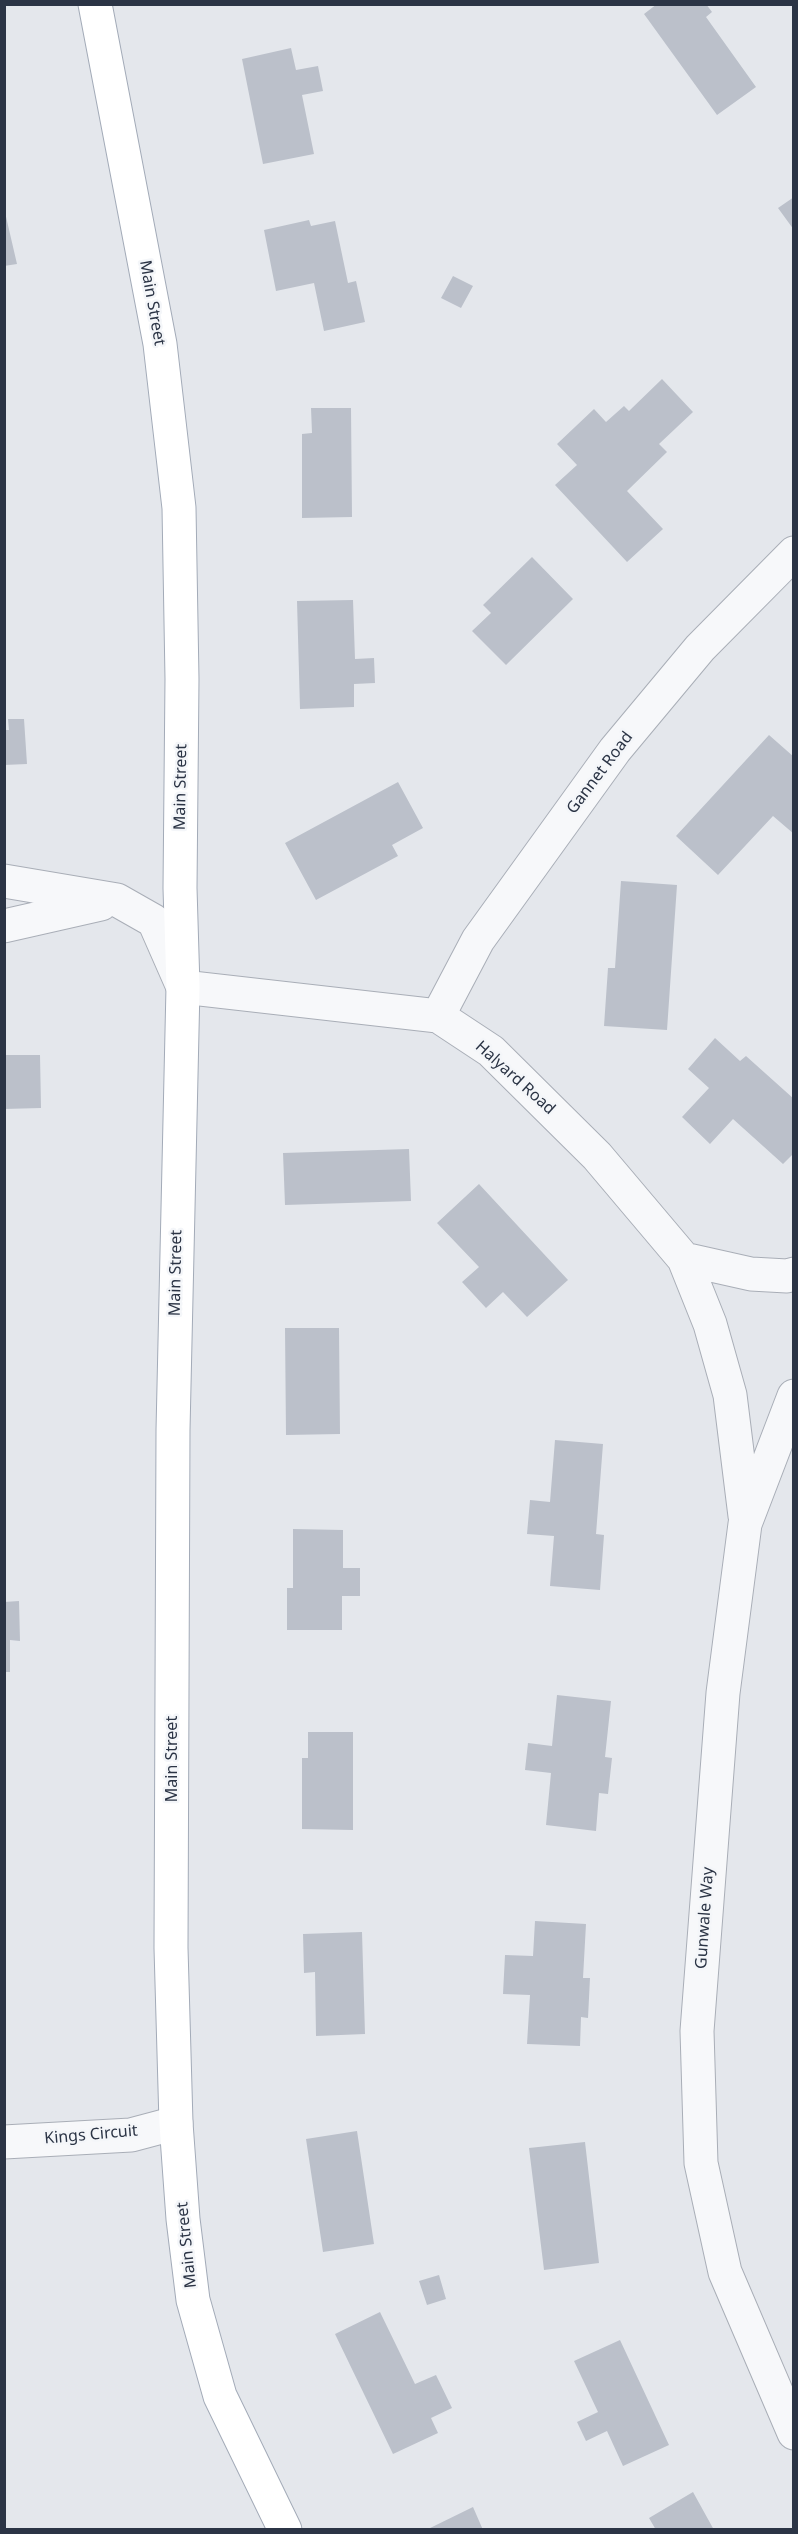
<!DOCTYPE html>
<html>
<head>
<meta charset="utf-8">
<style>
	body { margin:0 }
	#map { position:relative; width:798px; height:2534px; overflow:hidden; background:#e4e7ec; font-family:"Noto Sans",sans-serif }
	canvas { display:block }
	.frame { position:absolute; inset:0; border:6px solid #2b3445; pointer-events:none }
</style>
</head>
<body>
<div id="map">
<canvas width="798" height="2534"></canvas>
<div class="frame"></div>
</div>
<script>
const g = document.querySelector('canvas').getContext('2d');
g.lineJoin = 'round';
function paint(path, color) { g.fillStyle = color; g.fill(path, 'evenodd'); }
const poly = rows => new Path2D(rows.map(r => 'M' + r).join(''));
function strokePath(path, color, width, dash) { g.strokeStyle = color; g.lineWidth = width; g.lineCap = dash ? 'butt' : 'round'; g.setLineDash(dash || []); g.stroke(path); }
function write(font, color, halo, rows, align = 'center') {
  g.font = font + ' "Noto Sans",sans-serif'; g.lineWidth = 5; g.setLineDash([]); g.textBaseline = 'middle'; g.strokeStyle = halo; g.fillStyle = color; for (const [text, x, y, turn = 0] of rows) {
    g.save(); g.translate(x, y); g.rotate((+turn || 0) * Math.PI / 180); g.textAlign = isNaN(turn) ? turn : align; if (halo) g.strokeText(text, 0, 0); g.fillText(text, 0, 0); g.restore();
  }
}
const building = poly([
	[657,4,706,4,712,12,706,17,756,87,717,115,644,14],
	[291,48,296,70,318,66,323,91,302,95,314,154,263,164,242,59],
	[794,197,794,230,778,208],
	[4,208,17,264,4,266],
	[309,220,311,226,335,221,348,283,356,281,365,322,324,331,314,283,276,291,264,230],
	[453,276,473,286,461,308,441,298],
	[662,379,693,412,659,444,667,452,627,491,663,529,627,562,555,485,577,465,557,444,594,409,606,422,624,406,629,411],
	[311,408,351,408,352,517,302,518,302,434,312,433],
	[532,557,573,599,506,665,472,631,491,613,483,605],
	[353,600,355,659,374,658,375,683,354,684,354,707,300,709,297,601],
	[8,719,24,719,27,764,4,765,4,730,9,730],
	[769,735,794,757,794,834,773,816,718,875,676,836],
	[398,782,423,828,392,845,398,856,316,900,285,843],
	[621,881,677,885,667,1030,604,1026,608,968,615,968],
	[715,1038,740,1061,746,1056,794,1099,794,1153,783,1164,733,1119,710,1144,682,1117,709,1088,688,1069],
	[4,1055,40,1055,41,1108,4,1109],
	[409,1149,411,1201,285,1205,283,1153],
	[479,1184,568,1280,527,1317,503,1292,486,1308,462,1282,479,1267,437,1223],
	[285,1328,339,1328,340,1434,286,1435],
	[555,1440,603,1444,596,1534,604,1535,600,1590,550,1586,554,1536,527,1534,530,1500,550,1502],
	[293,1529,343,1530,343,1568,360,1568,360,1596,342,1596,342,1630,287,1630,287,1588,293,1588],
	[19,1601,20,1641,10,1640,10,1672,4,1672,4,1602],
	[557,1695,611,1701,605,1757,612,1758,608,1794,599,1793,596,1831,546,1825,551,1773,525,1770,528,1743,552,1746],
	[308,1732,353,1732,353,1830,302,1829,302,1758,308,1758],
	[535,1921,586,1924,583,1978,590,1978,588,2018,581,2017,580,2046,527,2044,530,1995,503,1994,505,1955,533,1956],
	[362,1932,365,2034,316,2036,315,1972,304,1973,303,1934],
	[357,2131,374,2244,323,2252,306,2139],
	[585,2142,599,2263,544,2270,529,2148],
	[439,2275,446,2299,427,2305,419,2281],
	[380,2312,415,2384,436,2375,452,2408,431,2418,438,2433,393,2454,335,2334],
	[620,2340,669,2445,623,2466,607,2431,586,2441,577,2422,598,2412,574,2361],
	[693,2492,714,2530,656,2530,649,2518],
	[473,2507,483,2530,426,2530]
]);
const minor = poly([
	[4,881,117,900,154,921,183,987,438,1016,491,1051,597,1156,684,1259,751,1274,787,1276,794,1274],
	[4,926,101,904],
	[438,1016,478,940,615,750,700,648,794,553],
	[684,1259,710,1324,730,1395,745,1516],
	[794,1396,745,1524,723,1693,697,2031,701,2163,725,2272,794,2433],
	[4,2142,131,2135,176,2123]
]);
const major = poly([
	[95,4,160,344,179,508,182,679,180,888,183,987,173,1430,171,1948,176,2123,183,2219,193,2300,220,2396,285,2530]
]);
const streetNames = [
	["Main Street",152,303,80],
	["Gannet Road",600,773,-53],
	["Main Street",181,787,-89],
	["Halyard Road",515,1078,42],
	["Main Street",176,1273,-89],
	["Main Street",172,1759,-90],
	["Gunwale Way",705,1918,-86],
	["Kings Circuit",91,2135,-5],
	["Main Street",187,2245,-96]
];
paint(building, '#bbc0ca');
strokePath(minor, '#a9aeb7', 35);
strokePath(major, '#a3abb8', 35);
strokePath(minor, '#f7f8fa', 33);
strokePath(major, '#fff', 33);
write('16px', '#2b3445', '#f4f6f9', streetNames);
</script>
</body>
</html>
